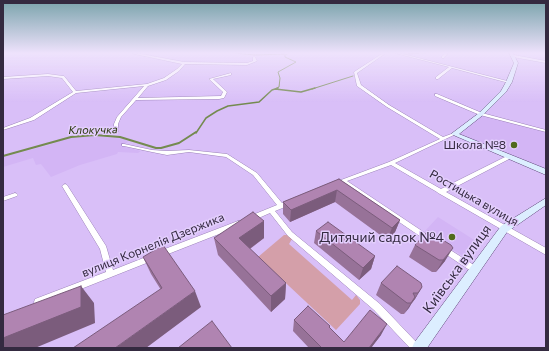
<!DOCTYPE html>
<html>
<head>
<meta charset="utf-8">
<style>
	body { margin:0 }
	#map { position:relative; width:549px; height:351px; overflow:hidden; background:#d9bff8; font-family:Commissioner,sans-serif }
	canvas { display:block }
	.frame { position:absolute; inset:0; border:4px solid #342a40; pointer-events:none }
</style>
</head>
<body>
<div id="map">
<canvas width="549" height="351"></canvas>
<div class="frame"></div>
</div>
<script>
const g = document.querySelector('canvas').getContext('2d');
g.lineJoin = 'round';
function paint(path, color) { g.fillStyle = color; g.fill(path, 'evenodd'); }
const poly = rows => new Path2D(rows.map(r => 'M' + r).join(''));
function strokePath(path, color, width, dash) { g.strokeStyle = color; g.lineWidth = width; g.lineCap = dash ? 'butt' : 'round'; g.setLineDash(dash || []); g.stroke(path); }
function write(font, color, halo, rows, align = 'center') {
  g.font = font + ' Commissioner,sans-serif'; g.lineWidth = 3; g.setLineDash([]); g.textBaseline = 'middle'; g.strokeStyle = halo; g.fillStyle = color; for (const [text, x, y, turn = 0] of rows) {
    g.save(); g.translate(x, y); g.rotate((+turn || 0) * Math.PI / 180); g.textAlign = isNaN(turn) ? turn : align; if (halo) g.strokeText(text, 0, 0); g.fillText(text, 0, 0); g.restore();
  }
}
const built = poly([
	[481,114,546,131,546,172,455,133],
	[96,136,124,139,128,142,122,146,141,151,138,153,118,152,117,154,80,165,51,177,41,164,36,165,33,158,3,167,3,157,49,145,67,138],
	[438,217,479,243,468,259,424,232]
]);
const green = poly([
	[284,235,287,235,292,239,289,244,352,300,356,295,360,300,360,304,336,330,258,257]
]);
const streamFar2 = poly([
	[235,53,255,55,285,54],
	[401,54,426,53],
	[275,89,279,87,280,78,278,72,296,62,285,57,285,55,289,53],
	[312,89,353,76]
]);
const streamFar1 = poly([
	[275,89,301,92,315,88],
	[196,133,206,118,217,111,228,106,259,102,272,90,278,88]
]);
const stream = poly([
	[3,156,71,137,95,135,120,137,156,148,161,148,179,143,196,132]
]);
const street = poly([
	[130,53,136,53,184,62,247,63,253,61,253,57,254,56,255,57,257,61,247,65,185,64,179,71,166,80,148,86,138,98,221,96,223,92,209,79,231,73,231,75,213,79,227,92,224,98,219,99,136,100,121,117,118,124,118,132,114,132,114,124,117,117,144,86,76,93,34,120,3,130,3,128,30,118,73,92,62,78,48,76,3,79,3,77,48,74,63,76,64,76,76,91,147,84,164,78,177,69,182,64,130,53],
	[383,53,386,53,357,73,361,85,389,105,443,137,454,133,456,134,395,163,441,189,507,156,511,156,512,157,511,158,446,192,546,248,546,255,440,194,438,193,437,192,391,165,347,181,431,237,432,239,431,241,429,242,427,241,342,183,335,186,333,185,332,184,333,183,389,162,440,139,387,107,357,86,354,72,383,53],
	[395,53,399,53,511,82,509,83,452,68,438,79,436,79,436,77,449,67,395,53],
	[445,53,448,53,444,58,442,58,442,56,445,53],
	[514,55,546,61,546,63,513,57,513,56,514,55],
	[435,94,437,94,482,113,546,130,546,132,480,115,435,96,435,94],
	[122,144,124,144,152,150,167,151,189,150,227,154,257,173,282,203,288,201,290,201,291,203,290,205,275,211,292,232,380,304,419,345,421,348,410,348,374,310,288,236,270,213,254,220,250,220,249,218,250,216,277,205,253,175,226,157,189,152,167,155,152,152,124,146,122,146,122,144],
	[65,184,67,185,106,246,113,270,151,255,154,256,155,258,154,260,38,306,35,305,34,302,35,299,106,272,100,249,62,186,65,184],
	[15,193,17,194,18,195,17,196,3,201,3,197,15,193],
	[238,221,242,221,243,223,242,225,163,256,160,257,157,256,156,254,157,252,238,221],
	[444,246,477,267,478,269,477,271,474,272,471,271,441,251,440,249,441,247,444,246]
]);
const secondary = poly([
	[509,53,513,53,518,63,512,82,506,92,483,115,459,134,546,169,546,175,451,134,479,113,501,91,506,82,514,63,509,53],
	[546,198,546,205,507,232,427,348,412,348,414,343,501,226,546,198]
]);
const wall = poly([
	[339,179,400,220,395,232,387,240,335,202,290,222,283,214,283,202],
	[264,221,264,238,250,249,286,283,285,299,271,312,218,255,214,238],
	[316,231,375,256,371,269,359,280,314,243],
	[415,245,445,261,436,272,432,272,409,257],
	[143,257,201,307,161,290,151,274],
	[381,283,422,287,415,299,404,314,401,314,376,295],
	[294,320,329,328,344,342,381,335,371,348,309,348,293,331]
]);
const shadedWall = poly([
	[337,190,335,202,290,222,291,210],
	[400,220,395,232,387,240,392,228],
	[264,221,264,238,241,255,239,238],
	[453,248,445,261,436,272,443,260],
	[375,256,371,269,359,280,363,268],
	[286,283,285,299,271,312,271,296],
	[81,286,94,303,95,323,35,348,3,348,3,338],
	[422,287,415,299,411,304,418,293],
	[195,291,201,307,146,348,115,348],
	[415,297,409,308,404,314,411,303],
	[387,324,381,335,371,348,369,348]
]);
const building = poly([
	[339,179,400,220,392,228,337,190,291,210,283,202,339,179],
	[253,212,264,221,239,238,286,283,271,296,214,238,253,212],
	[328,222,375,256,363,268,316,231,328,222],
	[428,231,451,245,453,248,443,260,439,260,415,245,428,231],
	[163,245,195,291,115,348,73,348,162,288,143,257,163,245],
	[397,266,421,283,422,287,418,293,413,293,415,297,411,303,407,303,381,283,397,266],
	[81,286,81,307,3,338,3,315,81,286],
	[308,306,330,326,329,327,344,342,370,310,387,324,369,348,322,348,294,320,308,306],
	[212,321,232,348,178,348,212,321]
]);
const markers = [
	[514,145,4,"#516a1b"],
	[452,237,4,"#516a1b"]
];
const farWaternames = [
	["Клокучка",93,130,-1]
];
const poiNames = [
	["Школа №8",506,145]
];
const streetNames = [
	["Ростицька вулиця",474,198,30],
	["вулиця Корнелія Дзержика",153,245,-22]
];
const nearPoinames = [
	["Дитячий садок №4",444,237]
];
const nearStreetnames = [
	["Київська вулиця",457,269,-54]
];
paint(built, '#d3b5f5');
paint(green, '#d49fa9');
strokePath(streamFar2, '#748a4f', 1);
strokePath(streamFar1, '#748a4f', 1.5);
strokePath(stream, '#748a4f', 2);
strokePath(street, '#5f4779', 0.5);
strokePath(secondary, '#5f4779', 1);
paint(street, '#fff');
paint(secondary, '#dceeff');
paint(wall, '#977298');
paint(shadedWall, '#7b5c7c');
paint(building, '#b084b1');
strokePath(building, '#7b5c7c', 1);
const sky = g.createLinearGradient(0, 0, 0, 102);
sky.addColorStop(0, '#79a3ab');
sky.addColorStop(0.52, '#eee2fc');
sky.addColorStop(1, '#eee2fc00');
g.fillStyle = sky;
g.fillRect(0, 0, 549, 102);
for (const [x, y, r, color] of markers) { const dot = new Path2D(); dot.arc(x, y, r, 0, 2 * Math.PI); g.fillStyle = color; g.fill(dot); strokePath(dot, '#e3cefd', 1.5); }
write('italic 11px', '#273507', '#e3cefd', farWaternames);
write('12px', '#342a40', '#e3cefd', poiNames, 'right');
write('12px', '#342a40', '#e3cefd', streetNames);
write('14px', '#342a40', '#e3cefd', nearPoinames, 'right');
write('14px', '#342a40', '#e3cefd', nearStreetnames);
</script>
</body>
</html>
